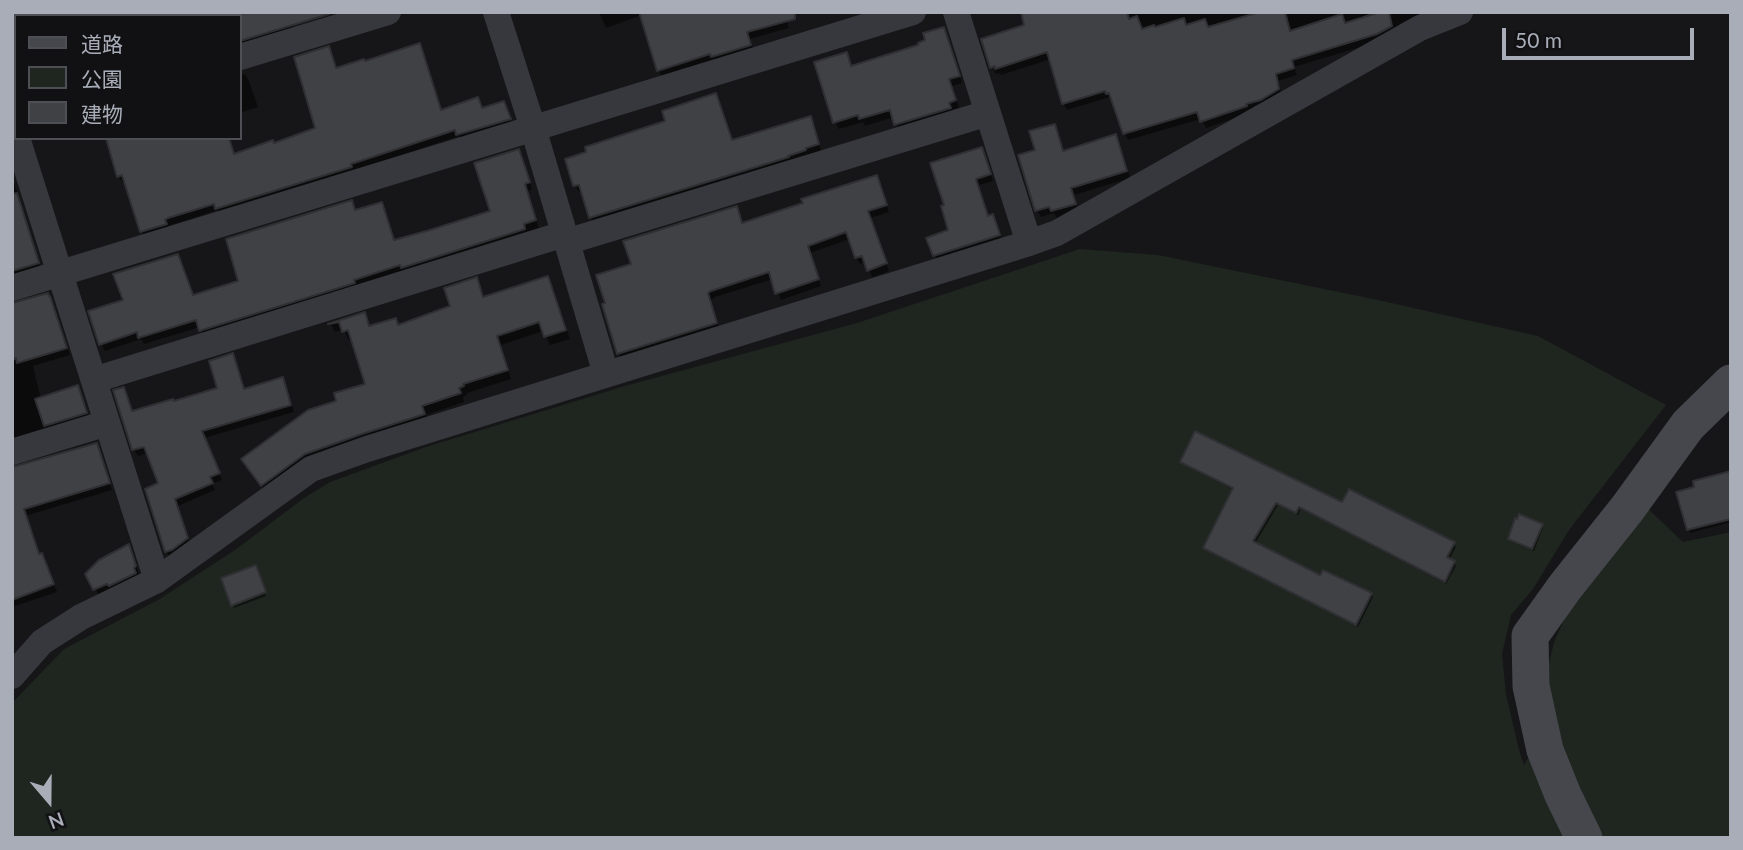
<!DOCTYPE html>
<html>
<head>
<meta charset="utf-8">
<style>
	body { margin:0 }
	#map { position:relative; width:1743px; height:850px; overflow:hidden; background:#161618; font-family:Lato,"Noto Sans JP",sans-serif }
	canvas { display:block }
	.frame { position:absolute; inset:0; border:14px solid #a8adb8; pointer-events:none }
	.legend { position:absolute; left:14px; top:14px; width:228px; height:126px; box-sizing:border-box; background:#111113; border:2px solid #4d4f55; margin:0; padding:9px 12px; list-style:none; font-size:21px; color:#a8adb8 }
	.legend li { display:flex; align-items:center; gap:14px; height:35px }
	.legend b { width:35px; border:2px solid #4d4f55 }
	.north { position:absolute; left:14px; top:766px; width:70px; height:70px; -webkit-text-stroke:5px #111113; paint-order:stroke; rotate:160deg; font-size:19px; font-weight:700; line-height:28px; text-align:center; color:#a8adb8 }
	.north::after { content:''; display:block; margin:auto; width:24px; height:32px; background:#a8adb8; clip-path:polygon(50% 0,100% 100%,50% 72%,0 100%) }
	.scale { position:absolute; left:1502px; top:28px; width:192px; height:32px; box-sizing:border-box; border:4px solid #a8adb8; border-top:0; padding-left:9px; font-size:21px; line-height:24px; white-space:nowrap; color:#a8adb8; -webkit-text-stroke:5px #111113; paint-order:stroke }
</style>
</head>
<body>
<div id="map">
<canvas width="1743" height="850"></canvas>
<div class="frame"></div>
<ul class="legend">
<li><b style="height:9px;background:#45474d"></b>道路</li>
<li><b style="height:19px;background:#1e261f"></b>公園</li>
<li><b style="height:19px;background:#404145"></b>建物</li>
</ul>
<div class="north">N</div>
<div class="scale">50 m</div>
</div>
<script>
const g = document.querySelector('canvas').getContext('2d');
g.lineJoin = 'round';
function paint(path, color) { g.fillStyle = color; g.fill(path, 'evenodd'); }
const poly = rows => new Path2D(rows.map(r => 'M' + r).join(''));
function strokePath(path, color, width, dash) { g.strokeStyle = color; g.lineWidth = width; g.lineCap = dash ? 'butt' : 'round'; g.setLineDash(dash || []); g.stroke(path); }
const green = poly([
	[1080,249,1158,255,1378,300,1538,336,1666,405,1569,530,1533,589,1511,615,1502,654,1506,694,1519,750,1524,765,1528,758,1553,736,1545,681,1554,642,1570,607,1642,503,1683,542,1731,532,1731,838,12,838,12,703,64,649,158,600,235,550,304,498,330,482,426,447,625,386,857,323]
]);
const shadow = poly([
	[74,12,327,12,292,23,295,32,242,48,240,43,240,16,75,16],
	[599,12,784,12,789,28,750,39,754,52,662,77,658,70,642,15,606,28],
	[1030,12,1438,12,1381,41,1294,67,1297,75,1278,81,1282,97,1249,113,1206,128,1201,119,1128,140,1110,97,1067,110,1063,103,1051,59,1001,75,1000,73,996,74,992,67,1027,26],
	[943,29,948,36,962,83,952,86,959,108,952,110,954,115,900,132,894,117,865,126,863,122,839,129,835,122,846,54,852,68,920,46],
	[329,48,337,70,423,52,442,112,482,110,504,103,513,126,462,141,459,136,221,215,218,210,171,225,146,238,142,232,126,182,123,183,119,176,107,138,230,138,235,156,274,145,317,129],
	[245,74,249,81,258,107,240,113,240,75],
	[811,118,815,125,821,151,595,225,591,218,582,191,579,192,575,185],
	[1054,126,1058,133,1064,152,1116,136,1120,143,1130,178,1074,195,1078,212,1057,218,1054,213,1041,217,1037,210,1037,151],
	[981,149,985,155,993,181,979,185,989,217,996,223,1002,241,938,262,928,239,951,231,946,206],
	[522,159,532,189,527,191,539,228,527,232,528,237,205,337,200,327,144,344,141,339,105,351,101,344,125,301,181,263,194,297,240,283,351,202,356,212,381,204,386,211,395,242,492,212],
	[12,176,41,271,17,278,14,272,12,273],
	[877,177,880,184,889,212,871,218,889,271,872,277,866,262,860,264,857,259,871,254,850,239,810,253,821,286,781,300,773,279,715,297,710,301,720,330,623,361,619,354,604,305,634,265,740,215,743,224,805,204],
	[547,278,552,287,570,339,550,345,543,331,501,345,511,379,467,393,467,395,463,397,464,402,426,415,429,423,267,494,248,468,339,403,367,385,352,339,349,340,344,330,335,332,331,325,364,314,370,327,395,320,399,326,452,307,477,279,485,298],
	[50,298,54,305,70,355,33,366,41,399,77,387,90,420,12,444,12,313],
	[232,355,236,362,245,391,282,379,286,385,294,412,204,438,222,480,212,484,215,490,178,506,190,545,170,558,166,551,161,484,148,453,138,456,134,450,116,392,127,396,133,412,173,403,219,390],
	[96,445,100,451,112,490,25,516,30,525,40,556,45,563,57,592,12,607,12,522,14,512],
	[1182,462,1343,505,1454,544,1456,547,1449,560,1454,562,1456,566,1446,584,1301,509,1298,515,1278,505,1255,544,1321,577,1371,594,1373,597,1358,627,1207,551,1205,548,1234,490,1184,465],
	[1731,473,1731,522,1690,533,1679,493],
	[1542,525,1543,528,1534,551,1512,542,1510,538],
	[128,546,132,553,139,574,99,597,89,573],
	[257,570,266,596,234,608,233,605]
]);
const building = poly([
	[240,12,328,12,329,14,240,41,240,12],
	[639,12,795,12,795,19,747,32,751,45,711,57,710,54,657,71,639,12],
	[1021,12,1127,12,1129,19,1137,16,1142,29,1154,25,1155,27,1184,18,1186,25,1205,19,1208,27,1260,12,1285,12,1290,31,1342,14,1345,23,1380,12,1389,12,1392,26,1377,34,1292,60,1294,68,1276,74,1279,89,1261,100,1246,104,1247,106,1200,122,1197,112,1123,134,1109,93,1106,94,1105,91,1062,104,1047,52,995,69,995,66,990,68,981,39,1024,25,1021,12],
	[944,27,960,76,949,79,956,100,949,103,951,108,894,125,890,110,859,119,858,115,833,123,814,62,847,52,851,66,918,45,918,43,925,40,923,33,944,27],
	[420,43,441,110,478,97,482,108,504,101,511,119,456,135,455,130,351,164,352,167,342,170,215,209,214,204,168,218,165,220,167,224,140,232,122,175,117,177,106,138,229,138,234,154,273,140,274,143,315,128,294,57,329,46,336,68,364,59,365,61,420,43],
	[716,93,732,140,811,116,819,144,806,148,806,150,788,156,789,157,589,218,579,185,573,186,565,159,586,152,585,147,665,121,662,111,716,93],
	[1055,124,1063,151,1116,134,1127,171,1071,188,1076,204,1051,211,1049,207,1035,211,1018,155,1035,150,1029,131,1055,124],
	[982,147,991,174,976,179,988,216,993,214,1000,235,933,256,926,238,948,230,941,206,944,205,930,163,982,147],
	[519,149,530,182,525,184,536,220,524,224,525,229,401,268,400,265,354,280,355,283,199,331,196,320,138,338,137,332,99,345,88,311,123,300,113,274,178,254,193,295,238,281,226,239,352,200,355,210,382,202,394,240,430,230,490,211,474,163,519,149],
	[877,175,887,205,868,211,887,263,867,271,862,256,855,258,846,232,808,246,819,279,775,294,769,272,711,291,708,293,717,323,617,354,602,304,605,303,596,275,631,264,623,241,737,206,742,223,803,203,801,199,877,175],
	[17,193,39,263,12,271,12,194,17,193],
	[548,276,566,330,544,337,539,322,497,336,508,370,463,384,464,386,459,388,461,393,422,406,425,414,362,434,305,454,261,486,241,459,308,410,336,401,334,393,365,384,348,330,342,332,339,322,328,324,365,312,369,326,396,318,398,325,450,306,444,288,477,277,483,297,548,276],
	[48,293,49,296,50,296,67,348,17,363,16,358,12,360,12,303,48,293],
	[233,353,244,389,283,377,291,405,202,431,220,473,210,477,213,483,175,499,188,538,172,550,165,552,145,489,158,483,144,447,132,450,113,390,124,387,132,411,173,399,174,401,217,388,209,361,233,353],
	[78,385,87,413,44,426,35,399,78,385],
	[1195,431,1342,502,1349,489,1455,542,1447,557,1455,561,1445,582,1299,507,1296,513,1276,503,1253,541,1320,575,1323,570,1372,593,1356,625,1203,548,1233,488,1180,462,1195,431],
	[97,443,110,483,24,509,39,554,42,553,54,584,12,600,12,467,97,443],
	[1731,471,1731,519,1687,530,1676,492,1694,487,1693,481,1731,471],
	[1519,514,1543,524,1532,549,1508,539,1515,518,1517,519,1519,514],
	[129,544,136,566,134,568,136,573,109,586,107,584,93,590,85,574,99,560,129,544],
	[256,565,266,592,231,606,221,578,256,565]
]);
const street = poly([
	[496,12,533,128,606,374],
	[956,12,1029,243],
	[240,57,388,12],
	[17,138,157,580],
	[566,242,988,113],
	[12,288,913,12],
	[94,380,564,234],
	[12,452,107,423],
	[12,676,42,642,81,617,157,580,311,469,367,449,1029,243,1057,233,1420,28,1460,12]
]);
const secondary = poly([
	[1584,838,1563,795,1545,750,1531,686,1530,636,1565,587,1627,509,1688,425,1731,383]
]);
paint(green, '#1e261f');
paint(shadow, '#0007');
paint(building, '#404145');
strokePath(building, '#303034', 2);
strokePath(street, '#37383d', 26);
strokePath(secondary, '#45474d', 37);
</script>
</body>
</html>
